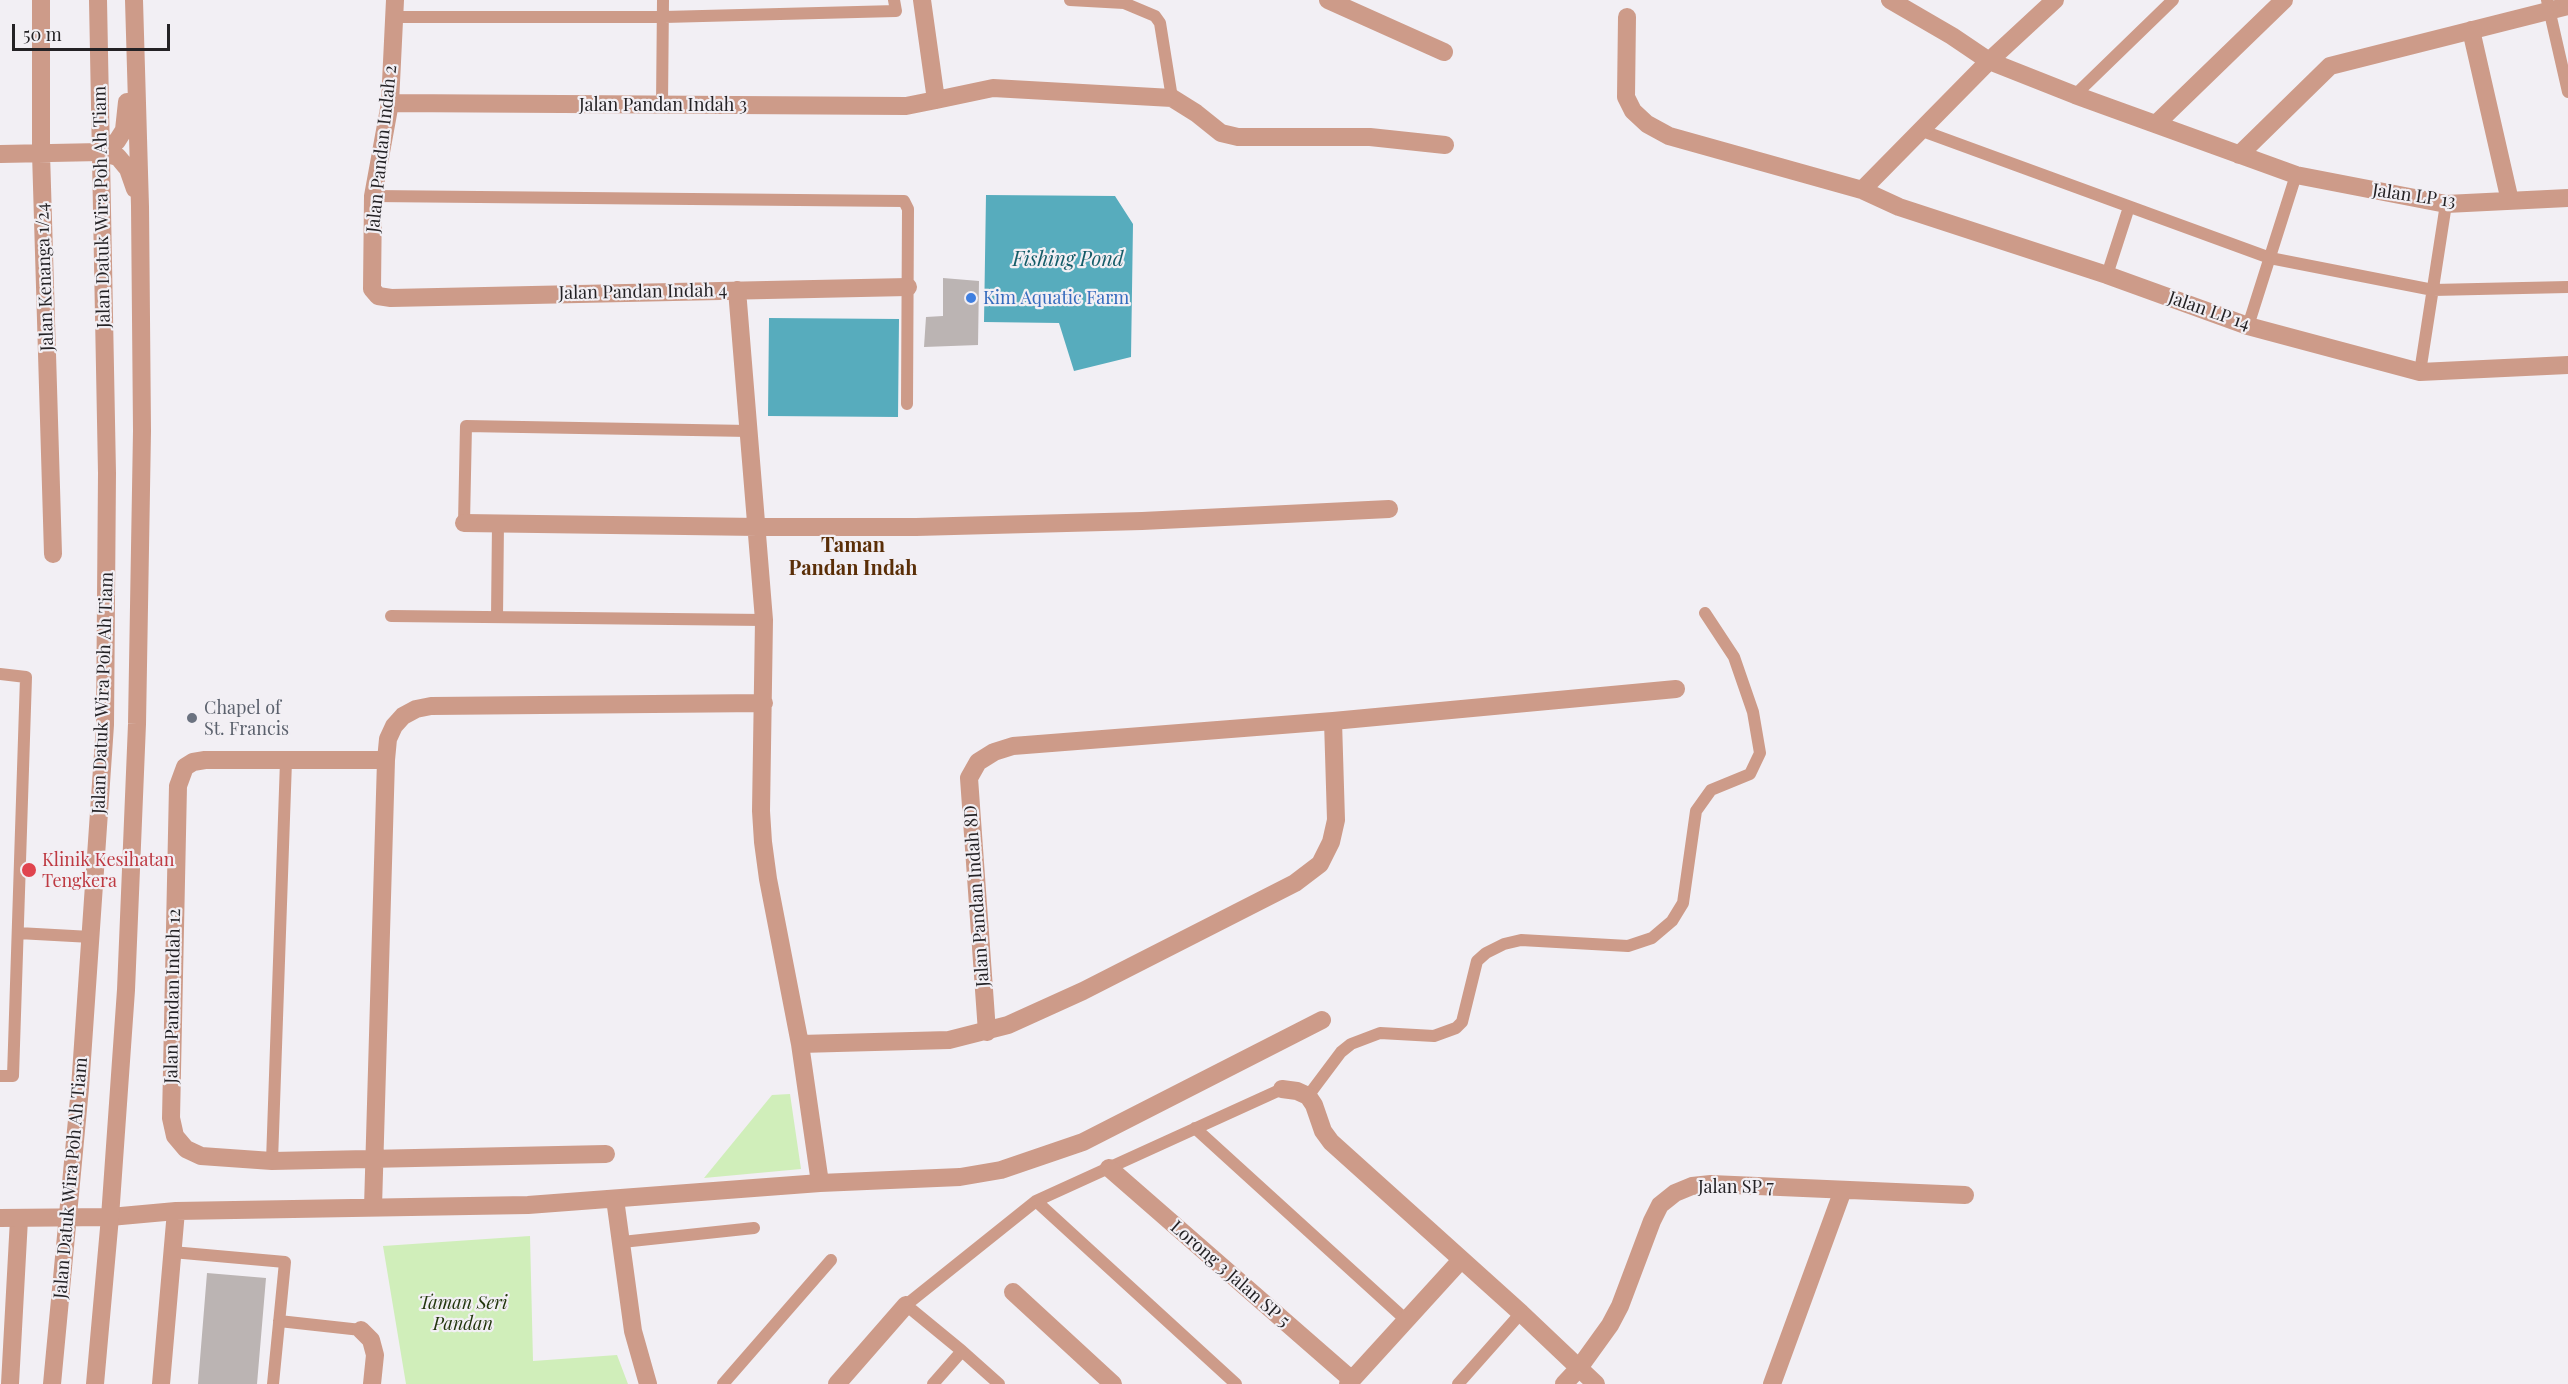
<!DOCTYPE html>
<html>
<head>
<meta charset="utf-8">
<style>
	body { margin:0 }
	#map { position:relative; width:2568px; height:1384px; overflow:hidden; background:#f2eff4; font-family:"Playfair Display",serif }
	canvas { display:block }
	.scale { position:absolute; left:12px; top:24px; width:158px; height:27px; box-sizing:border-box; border:3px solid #242225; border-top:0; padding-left:8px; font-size:18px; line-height:21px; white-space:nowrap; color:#242225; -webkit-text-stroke:4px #f2eff4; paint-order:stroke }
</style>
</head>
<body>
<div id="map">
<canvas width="2568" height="1384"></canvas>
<div class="scale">50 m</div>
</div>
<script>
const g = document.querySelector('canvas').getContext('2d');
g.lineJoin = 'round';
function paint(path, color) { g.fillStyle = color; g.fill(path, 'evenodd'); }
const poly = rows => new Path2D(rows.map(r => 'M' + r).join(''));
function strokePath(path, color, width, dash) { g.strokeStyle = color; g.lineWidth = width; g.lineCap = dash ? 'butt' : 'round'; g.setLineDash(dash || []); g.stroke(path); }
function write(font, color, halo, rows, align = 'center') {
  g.font = font + ' "Playfair Display",serif'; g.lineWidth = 4.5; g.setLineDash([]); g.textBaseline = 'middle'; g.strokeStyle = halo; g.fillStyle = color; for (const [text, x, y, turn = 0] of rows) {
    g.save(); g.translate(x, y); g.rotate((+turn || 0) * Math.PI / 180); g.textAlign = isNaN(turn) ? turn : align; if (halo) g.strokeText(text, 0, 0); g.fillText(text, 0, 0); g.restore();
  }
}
const green = poly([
	[790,1094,801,1169,704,1178,772,1095],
	[530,1236,533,1361,617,1355,628,1384,406,1384,383,1246]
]);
const water = poly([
	[986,195,1115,196,1133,224,1131,357,1074,371,1059,323,984,322],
	[769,318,899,319,898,417,768,416]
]);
const building = poly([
	[943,278,979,281,978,345,924,347,926,317,943,316],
	[207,1273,266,1278,257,1384,198,1384]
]);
const service = poly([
	[1070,0,1124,3,1155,16,1160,23,1172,98],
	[2547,0,2568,92],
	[394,17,664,17,896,11,894,0],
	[2075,95,2173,0],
	[662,105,663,0],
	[1920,130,2270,258,2433,290,2568,287],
	[373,196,904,201,908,209,907,404],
	[2107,275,2129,207],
	[2248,326,2296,175],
	[2420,372,2446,204],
	[464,523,466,426,749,431],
	[391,616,764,620],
	[497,617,498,523],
	[0,674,26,677,13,1076,0,1076],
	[18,933,91,937],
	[1308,1096,1341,1052,1351,1044,1380,1033,1434,1036,1456,1028,1462,1022,1477,961,1486,953,1504,944,1521,940,1628,946,1652,938,1672,921,1683,903,1696,811,1711,790,1750,774,1760,753,1753,712,1734,657,1705,613],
	[1195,1128,1405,1319],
	[272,1161,286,761],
	[1036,1201,1236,1384],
	[622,1242,754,1228],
	[172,1252,285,1262,273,1384],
	[279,1321,361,1330],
	[962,1351,999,1384],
	[723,1384,831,1260],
	[933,1384,962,1351,906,1305,1036,1201,1282,1089],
	[1458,1384,1521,1313]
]);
const minor = poly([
	[41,0,41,153,53,554],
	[395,0,390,103,373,196,372,289,378,296,391,298,908,287],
	[922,0,936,100,993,88,1172,98,1196,113,1221,133,1238,137,1370,137,1445,145],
	[1328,0,1444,52],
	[1890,0,1952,36,1989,61,2075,95,2296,175,2446,204,2568,198],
	[1627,17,1626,97,1633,111,1647,124,1669,136,1862,190,1899,207,2107,275,2248,326,2420,372,2568,365],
	[2471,30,2510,201],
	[390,103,906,106,936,100],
	[2156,124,2284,0],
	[0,154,101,152],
	[2239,155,2330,66,2568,6],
	[1862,190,1989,61,2055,0],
	[737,290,764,620,761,811,763,842,768,879,800,1044,820,1183],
	[464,523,758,527,916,527,1142,521,1389,509],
	[386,760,205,760,193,762,185,767,178,786,171,1118,175,1136,186,1149,201,1156,272,1161,606,1154],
	[987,1032,969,778,978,762,994,752,1013,746,1333,721,1676,689],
	[800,1044,949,1040,1008,1025,1083,991,1295,883,1320,864,1331,842,1336,820,1333,721],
	[1282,1089,1297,1091,1308,1096,1314,1105,1323,1131,1331,1142,1521,1313,1579,1368,1564,1384],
	[1109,1168,1352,1380],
	[615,1199,633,1331,648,1384],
	[373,1207,386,760,388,739,394,726,403,716,416,709,431,706,764,703],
	[110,1217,176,1211,528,1205,820,1183,960,1177,1001,1170,1083,1142,1322,1020],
	[1013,1292,1113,1384],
	[361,1330,371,1340,375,1355,372,1384],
	[10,1384,19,1219],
	[161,1384,176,1211],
	[837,1384,906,1305],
	[1348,1384,1461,1260],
	[1596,1384,1579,1368,1610,1325,1620,1306,1652,1221,1660,1205,1675,1193,1692,1186,1711,1184,1965,1195],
	[1772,1384,1843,1190]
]);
const tertiary = poly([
	[101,152,117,141,124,130,127,102],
	[101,152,118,157,128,169,135,189],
	[0,1218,110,1217],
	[52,1384,80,1088,105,725,107,473,98,0],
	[95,1384,110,1217,126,990,137,724,142,431,140,206,134,0]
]);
const markers = [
	[971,298,6,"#3f7fe0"],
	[192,718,6,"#6b7280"],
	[29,870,8,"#e0444e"]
];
const streetNames = [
	["Jalan Pandan Indah 3",663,105],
	["Jalan Pandan Indah 2",382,149,-84],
	["Jalan LP 13",2414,196,8],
	["Jalan Datuk Wira Poh Ah Tiam",102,207,-91],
	["Jalan Kenanga 1/24",45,277,-92],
	["Jalan Pandan Indah 4",643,292,-1],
	["Jalan LP 14",2209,311,19],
	["Jalan Datuk Wira Poh Ah Tiam",103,693,-88],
	["Jalan Pandan Indah 8D",977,896,-94],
	["Jalan Pandan Indah 12",173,996,-89],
	["Jalan Datuk Wira Poh Ah Tiam",71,1178,-85],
	["Jalan SP 7",1736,1187],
	["Lorong 3 Jalan SP 5",1230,1274,41]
];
const shopNames = [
	["Kim Aquatic Farm",983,298]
];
const worshipNames = [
	["Chapel of",204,708],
	["St. Francis",204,729]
];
const healthNames = [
	["Klinik Kesihatan",42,860],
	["Tengkera",42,881]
];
const parkNames = [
	["Taman Seri",463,1303],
	["Pandan",463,1324]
];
const waterNames = [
	["Fishing Pond",1068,260]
];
const neighbourhoodNames = [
	["Taman",853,546],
	["Pandan Indah",853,569]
];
paint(green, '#d0eeba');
paint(water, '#57acbd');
paint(building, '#bbb4b3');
strokePath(service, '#cd9b89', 12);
strokePath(minor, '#cd9b89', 18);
strokePath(tertiary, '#cd9b89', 18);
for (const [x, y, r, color] of markers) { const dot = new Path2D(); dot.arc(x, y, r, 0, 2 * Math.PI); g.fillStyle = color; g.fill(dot); strokePath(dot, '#f2eff4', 2); }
write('18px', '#242225', '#f2eff4', streetNames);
write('18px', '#366cbe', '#f2eff4', shopNames, 'left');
write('18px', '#5b616d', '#f2eff4', worshipNames, 'left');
write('18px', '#be3a42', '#f2eff4', healthNames, 'left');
write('italic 18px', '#22360d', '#f2eff4', parkNames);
write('italic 20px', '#145c68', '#f2eff4', waterNames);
write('bold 20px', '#5a2e07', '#f2eff4', neighbourhoodNames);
</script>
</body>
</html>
